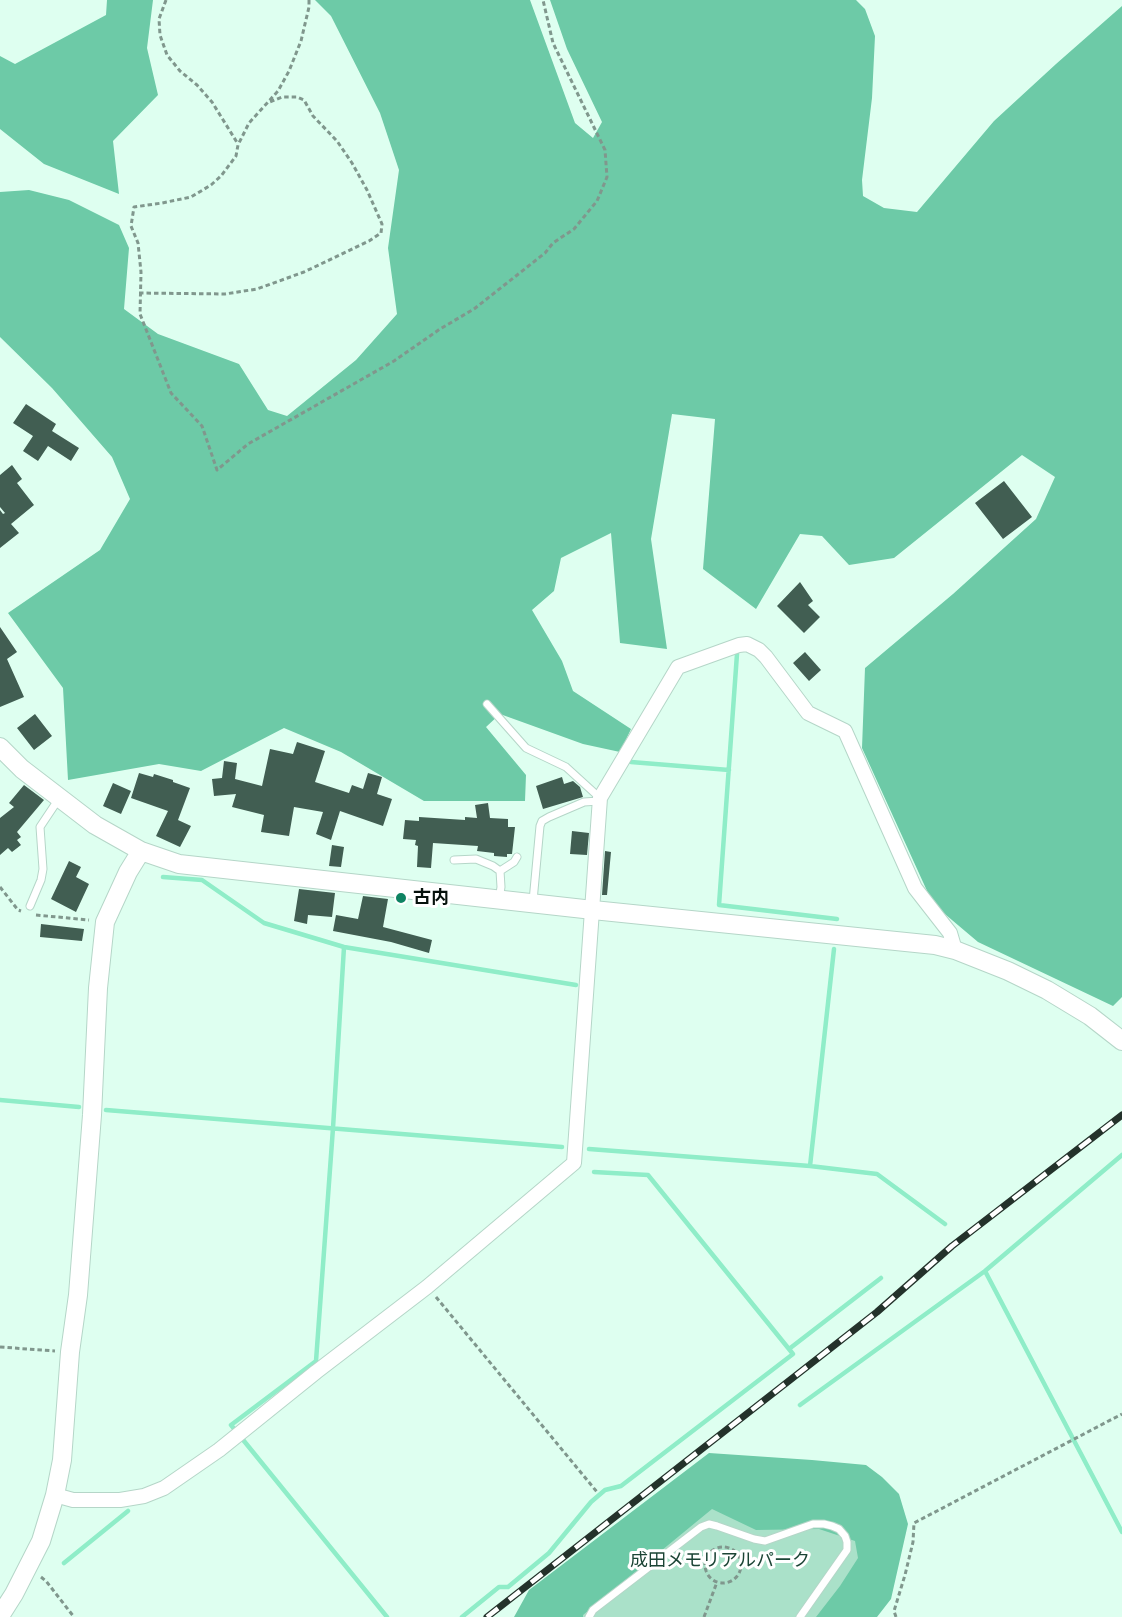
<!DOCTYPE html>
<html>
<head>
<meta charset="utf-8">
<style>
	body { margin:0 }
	canvas { display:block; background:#defff0 }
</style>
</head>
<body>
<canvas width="1122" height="1617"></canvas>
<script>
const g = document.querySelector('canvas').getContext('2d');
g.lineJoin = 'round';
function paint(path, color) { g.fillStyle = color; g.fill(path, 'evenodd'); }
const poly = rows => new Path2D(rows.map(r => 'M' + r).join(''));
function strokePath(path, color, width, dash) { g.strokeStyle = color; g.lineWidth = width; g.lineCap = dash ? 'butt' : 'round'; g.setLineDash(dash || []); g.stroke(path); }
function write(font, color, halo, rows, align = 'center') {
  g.font = font + ' Signika,"Noto Sans JP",sans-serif'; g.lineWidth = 6; g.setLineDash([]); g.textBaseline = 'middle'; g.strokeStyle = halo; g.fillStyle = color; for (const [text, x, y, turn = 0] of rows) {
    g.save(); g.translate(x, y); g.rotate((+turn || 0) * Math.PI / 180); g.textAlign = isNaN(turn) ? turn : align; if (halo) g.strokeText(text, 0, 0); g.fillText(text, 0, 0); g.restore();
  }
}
const green = poly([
	[711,1501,882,1532,860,1617,564,1617]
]);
const forest = poly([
	[107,0,153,0,147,48,158,95,113,141,119,194,44,164,0,129,0,56,15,64,106,15],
	[315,0,530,0,575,123,593,138,602,122,567,49,550,0,856,0,865,9,875,36,872,98,862,180,863,196,884,208,917,212,994,121,1056,64,1122,6,1122,997,1113,1006,978,942,933,904,862,748,865,668,953,594,1036,519,1055,477,1022,455,894,558,849,565,822,536,800,534,756,609,703,569,715,419,672,414,651,539,667,649,620,643,611,533,561,558,554,591,532,610,562,661,573,691,631,729,620,752,583,744,500,714,486,727,526,775,525,801,424,801,341,752,284,728,201,771,159,764,68,780,63,688,8,613,100,550,130,499,112,457,52,388,0,337,0,192,29,190,69,200,119,225,129,248,124,309,158,334,239,364,268,410,287,416,356,360,397,314,388,248,399,170,380,113,331,16],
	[709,1453,812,1460,866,1465,882,1477,899,1494,908,1524,891,1599,877,1617,816,1617,840,1586,858,1558,855,1541,819,1529,756,1530,712,1509,583,1615,583,1617,514,1617,529,1590]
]);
const stream = poly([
	[737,654,719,905,837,919],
	[631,762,729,770],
	[163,877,202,880,264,923,344,947,576,985],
	[344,947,333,1128,316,1361,231,1425,387,1617],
	[0,1100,79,1107],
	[106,1110,562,1147],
	[589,1149,810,1166,877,1174,945,1224],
	[810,1166,834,949],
	[985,1271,1122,1532],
	[789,1349,881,1278],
	[800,1405,985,1271,1122,1155],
	[64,1563,128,1511],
	[462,1617,499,1587,508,1587,549,1553,591,1502,605,1490,621,1486,793,1354,648,1175,594,1172]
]);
const building = poly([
	[26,404,56,424,52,431,79,448,71,461,48,446,38,461,23,451,33,436,13,423],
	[12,465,22,479,17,483,34,505,11,524,19,533,0,548,0,510,3,514,5,513,0,507,0,475],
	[1004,481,1032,517,1003,539,975,503],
	[800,582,813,601,808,605,820,617,804,633,777,606],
	[0,627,17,652,7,659,24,697,0,707],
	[805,652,821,670,809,681,793,663],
	[35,714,52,736,34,750,17,728],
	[297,742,325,751,315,782,349,793,352,785,363,789,368,773,382,777,377,794,392,799,383,826,340,811,331,840,316,834,323,812,294,807,289,836,261,832,264,815,232,807,236,794,214,796,212,779,222,778,224,761,237,763,235,779,262,786,270,749,293,754],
	[139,773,153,777,154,774,173,780,173,782,190,788,178,820,191,826,180,847,156,836,168,811,131,798],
	[562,777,564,784,573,781,580,787,583,797,543,809,536,786],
	[113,783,131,791,121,814,103,806],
	[24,785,44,800,17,832,21,837,17,840,21,845,12,852,8,848,0,855,0,818,14,807,9,803],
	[488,803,490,818,508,819,508,827,515,827,512,854,507,854,507,857,494,856,494,853,477,851,478,846,433,843,431,868,417,867,418,846,415,845,416,840,403,839,405,820,419,821,419,817,465,820,465,817,477,818,475,805],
	[572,831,589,833,587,855,570,854],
	[332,845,344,847,341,867,329,866],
	[605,851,611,852,607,895,602,895],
	[69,861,81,867,76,877,89,884,76,912,51,899],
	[299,889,335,893,332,917,308,915,307,924,294,921],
	[363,896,388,899,383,927,432,940,429,953,391,942,333,931,336,915,358,919],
	[41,924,84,929,82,941,40,937]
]);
const path = poly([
	[166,0,159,19,160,35,167,55,180,71,197,85,212,102,238,144],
	[309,0,309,7,301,41,289,71,278,91,249,123,238,145,236,156,221,176,211,185,191,197,162,203,134,207,131,226,138,243,141,272,140,314,171,393,202,426,217,470,248,444,394,361,440,329,474,309,545,253,553,243,574,229,597,201,607,177,605,150,553,43,543,0],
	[139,293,225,294,257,289,304,272,369,241,381,233,382,224,367,190,352,163,337,141,313,116,304,100,297,97,282,97,270,102],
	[0,887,18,910,21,911],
	[36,915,89,920],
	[436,1297,597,1492],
	[0,1347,55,1351],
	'705 1565a18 18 0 1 1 36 0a18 18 0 1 1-36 0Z',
	[41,1577,46,1581,74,1617],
	[704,1617,717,1582],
	[896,1617,894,1611,905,1575,913,1542,914,1523,1122,1414]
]);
const service = poly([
	[487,704,526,748,566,767,600,798],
	[454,860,476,859,493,866,500,871,501,887,499,900],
	[500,871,514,862,517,857],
	[533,901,540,826,542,821,549,817,584,802,599,801],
	[30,906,41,880,43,869,40,827,58,800],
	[589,1617,593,1610,701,1527,709,1524,717,1526,754,1539,765,1541,813,1524,824,1524,832,1526,839,1529,845,1536,847,1542,847,1550,800,1617]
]);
const minor = poly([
	[55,1495,73,1500,120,1500,144,1496,164,1488,219,1450,316,1372,427,1287,574,1163,600,798,678,667,739,645,747,644,759,650,766,657,808,713,845,731,915,888,950,933,955,950]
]);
const tertiary = poly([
	[0,747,22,769,95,825,141,851,179,864,593,910,935,945,955,950,1008,971,1047,990,1090,1016,1122,1041],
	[0,1616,14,1594,41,1541,55,1495,62,1460,70,1352,78,1295,92,1115,98,988,105,922,128,872,141,851]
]);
const rail = poly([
	[487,1617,877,1312,952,1246,1122,1115]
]);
const markers = [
	[401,898,6,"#0e8362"]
];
const poiNames = [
	["古内",413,898]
];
const parkNames = [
	["成田メモリアルパーク",720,1561]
];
paint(green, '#aae1c9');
paint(forest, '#6dcaa7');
strokePath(stream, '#8fedc8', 4.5);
paint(building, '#415e52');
strokePath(service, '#b5d6c8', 9);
strokePath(minor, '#b5d6c8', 16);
strokePath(tertiary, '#b5d6c8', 20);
strokePath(path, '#80978d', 3, [4.5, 3]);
strokePath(service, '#fff', 7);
strokePath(minor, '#fff', 14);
strokePath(tertiary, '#fff', 18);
strokePath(rail, '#24322b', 7);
strokePath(rail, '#fff', 4.5, [14]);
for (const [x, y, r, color] of markers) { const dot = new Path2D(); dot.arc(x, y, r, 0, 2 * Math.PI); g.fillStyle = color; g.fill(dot); strokePath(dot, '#fff', 2); }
write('bold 18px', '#06110c', '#fff', poiNames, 'left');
write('18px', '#1b4435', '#fff', parkNames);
</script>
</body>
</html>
